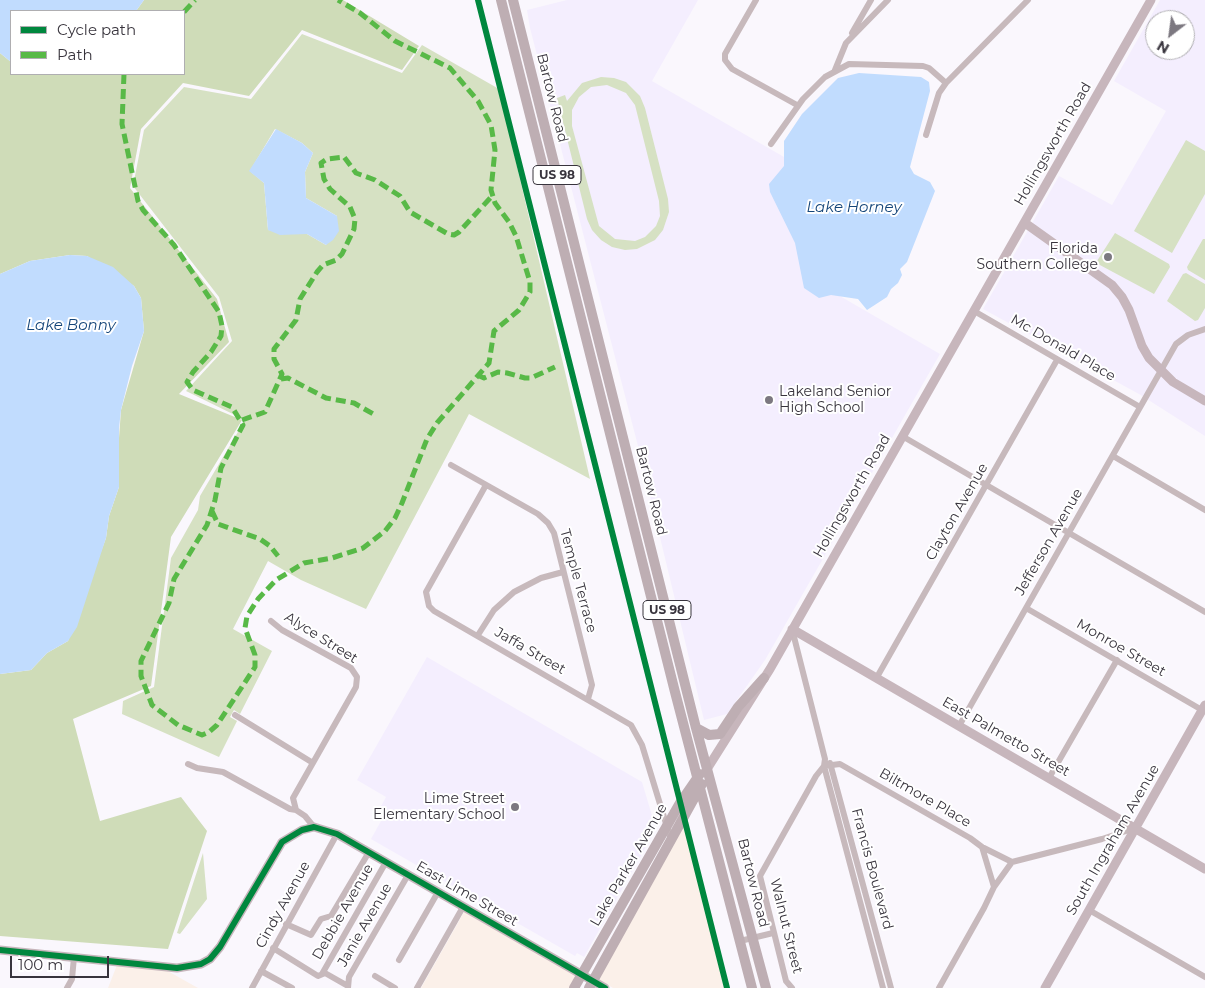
<!DOCTYPE html>
<html>
<head>
<meta charset="utf-8">
<style>
	body { margin:0 }
	#map { position:relative; width:1205px; height:988px; overflow:hidden; background:#faf7fd; font-family:Montserrat,sans-serif }
	canvas { display:block }
	.legend { position:absolute; left:10px; top:10px; width:175px; height:65px; box-sizing:border-box; background:#fff; border:1px solid #afaeb1; margin:0; padding:6px 9px; list-style:none; font-size:15px; color:#38343d }
	.legend li { display:flex; align-items:center; gap:10px; height:25px }
	.legend b { width:25px; border:1px solid #afaeb1 }
	.north { position:absolute; left:1145px; top:10px; width:50px; height:50px; box-sizing:border-box; background:#fff; border:1px solid #afaeb1; border-radius:50%; rotate:210deg; font-size:14px; font-weight:700; line-height:20px; text-align:center; color:#38343d }
	.north::after { content:''; display:block; margin:auto; width:18px; height:22px; background:#7c7880; clip-path:polygon(50% 0,100% 100%,50% 72%,0 100%) }
	.scale { position:absolute; left:10px; top:956px; width:99px; height:22px; box-sizing:border-box; border:2px solid #38343d; border-top:0; padding-left:6px; font-size:15px; line-height:18px; white-space:nowrap; color:#38343d; -webkit-text-stroke:4px #fff; paint-order:stroke }
</style>
</head>
<body>
<div id="map">
<canvas width="1205" height="988"></canvas>
<ul class="legend">
<li><b style="height:6px;background:#00873e"></b>Cycle path</li>
<li><b style="height:6px;background:#58b947"></b>Path</li>
</ul>
<div class="north">N</div>
<div class="scale">100 m</div>
</div>
<script>
const g = document.querySelector('canvas').getContext('2d');
g.lineJoin = 'round';
function paint(path, color) { g.fillStyle = color; g.fill(path, 'evenodd'); }
const poly = rows => new Path2D(rows.map(r => 'M' + r).join(''));
function strokePath(path, color, width, dash) { g.strokeStyle = color; g.lineWidth = width; g.lineCap = dash ? 'butt' : 'round'; g.setLineDash(dash || []); g.stroke(path); }
function write(font, color, halo, rows, align = 'center') {
  g.font = font + ' Montserrat,sans-serif'; g.lineWidth = 4; g.setLineDash([]); g.textBaseline = 'middle'; g.strokeStyle = halo; g.fillStyle = color; for (const [text, x, y, turn = 0] of rows) {
    g.save(); g.translate(x, y); g.rotate((+turn || 0) * Math.PI / 180); g.textAlign = isNaN(turn) ? turn : align; if (halo) g.strokeText(text, 0, 0); g.fillText(text, 0, 0); g.restore();
  }
}
const commercial = poly([
	[684,824,724,988,613,988,598,979],
	[464,912,577,976,571,988,421,988],
	[117,965,166,970,198,988,108,988]
]);
const built = poly([
	[567,0,698,0,652,81,798,165,833,292,940,354,765,660,727,714,704,720,638,446,530,28,527,10],
	[1160,0,1205,0,1205,436,1139,394,983,309,1059,176,1112,205,1166,111,1114,81],
	[1155,20,1185,20,1185,50,1155,50],
	[427,657,642,782,656,829,584,957,577,953,575,956,371,839,381,821,375,817,386,797,357,780]
]);
const green = poly([
	[302,34,402,73,422,45,499,89,590,479,469,414,366,609,301,580,268,561,233,629,272,651,240,714,234,710,230,717,237,721,219,757,122,714,123,701,154,687,171,558,198,510,200,496,245,420,186,391,232,341,219,297,133,186,144,130,184,87,251,99],
	[275,129,302,143,313,153,305,172,306,198,337,216,326,245,307,234,268,230,264,183,250,171],
	[601,77,614,78,626,82,640,96,645,108,668,199,669,212,663,230,655,240,637,249,625,250,612,247,601,240,592,230,587,219,557,98,565,95,567,101,582,83],
	[607,85,626,93,635,105,659,201,660,216,656,226,645,237,635,241,615,239,599,226,572,126,572,110,579,97,591,87],
	[1186,140,1205,151,1205,194,1172,253,1134,231],
	[1115,233,1169,264,1170,267,1154,294,1098,264,1097,261],
	[1203,239,1205,239,1205,280,1188,270,1187,267],
	[1186,273,1205,284,1205,308,1198,320,1195,321,1167,301,1183,274],
	[203,853,207,899,180,934,177,933]
]);
const forest = poly([
	[144,0,343,0,419,46,402,70,302,30,249,96,183,83,141,129,130,188,217,299,229,342,179,394,242,420,171,537,151,686,73,719,100,821,181,797,207,831,168,949,0,936,0,674,31,670,47,653,68,641,106,538,109,516,119,487,118,452,121,410,144,331,141,298,134,286,87,256,70,255,30,261,0,274,0,53,11,62,11,74,184,74,184,11,136,11]
]);
const water = poly([
	[0,0,144,0,136,11,11,11,11,62,0,53],
	[859,73,921,77,929,82,930,91,910,167,914,174,930,182,935,191,907,262,900,269,902,275,898,283,891,289,887,297,867,310,858,299,831,295,819,298,804,288,795,243,770,192,769,184,784,166,784,141,802,114,838,78],
	[276,129,302,143,313,153,305,172,306,198,337,216,339,231,333,240,326,245,307,234,280,235,268,230,264,183,249,171],
	[70,255,87,256,113,267,134,286,141,298,144,331,132,366,121,410,119,428,119,487,109,516,106,538,77,627,68,641,47,653,31,670,0,674,0,274,30,261]
]);
const street = poly([
	[756,0,725,54,725,60,732,69,797,105],
	[852,33,871,0],
	[835,70,846,43,888,0],
	[946,83,1028,0],
	[771,144,803,99,825,77,849,64,923,66,929,68,946,83,939,93,926,135],
	[974,311,1140,407],
	[902,436,1205,612],
	[1113,456,1205,510],
	[451,465,538,514,548,523,554,533,592,685,588,699],
	[486,485,426,592,429,606,434,611,631,725,642,745,671,840],
	[1026,608,1202,710],
	[271,621,282,630,351,668,357,677,356,687,293,798,296,810,305,816,314,827],
	[792,629,825,759,824,766,883,988],
	[478,635,494,610,514,592,541,578,563,572],
	[877,677,1057,360],
	[235,715,313,763],
	[959,726,1176,344,1188,335,1205,329],
	[830,763,891,988],
	[188,764,197,768,223,772,290,809,296,810],
	[1049,778,1117,660],
	[994,887,1012,862],
	[1089,910,1205,977],
	[286,924,311,935,321,919,331,916,369,852],
	[740,941,773,933],
	[273,948,318,976,325,973,348,986],
	[399,960,438,892],
	[261,971,292,988],
	[322,974,386,862],
	[375,976,395,988],
	[67,988,72,979,74,957],
	[252,988,337,834],
	[348,988,349,977,408,875],
	[417,988,463,907],
	[792,988,786,981,760,876,816,776,824,766,840,764,970,838,982,847,1012,862,1102,839,1135,828],
	[939,988,984,908,994,887,982,847]
]);
const secondary = poly([
	[1025,223,1112,285,1122,297,1129,310,1142,346,1149,358,1173,382,1205,401],
	[792,629,1205,869],
	[707,769,770,669,1151,0],
	[0,950,177,968,201,964,210,959,220,947,282,842,302,830,314,827,337,834,605,988],
	[1045,988,1205,705]
]);
const primary = poly([
	[501,0,675,692,752,988],
	[513,0,696,728,766,988],
	[696,728,709,735,720,734,738,707,764,678],
	[574,988,680,803,700,774],
	[589,988,702,784]
]);
const rail = poly([
	[478,0,727,988]
]);
const quiet = poly([
	[184,12,195,0],
	[124,74,122,124,138,201,143,210,174,245,219,312,222,326,221,336,211,352,193,372,187,382,193,390,232,407,243,425,221,468,215,500,207,525,174,579,169,603,141,661,141,676,152,705,178,725,202,735,209,732,217,725,255,667,255,655,245,628,247,616,258,599,276,580,304,563,332,558,363,548,385,531,395,518,402,503,427,439,437,423,489,363,494,331,519,310,530,292,530,282,516,236,509,222,495,203,491,190,495,150,491,125,478,101,450,68,395,41,360,13,338,0],
	[477,375,484,378,498,372,507,373,525,378,531,378,555,367],
	[281,379,288,378,326,398,354,403,375,415],
	[242,420,265,412,282,374,274,359,274,349,296,320,300,299,317,272,323,265,336,260,342,254,354,229,355,219,350,207,330,189,324,179,321,163,327,159,344,157,356,173,375,180,400,196,410,212,448,234,454,235,459,232,493,195],
	[212,511,218,524,260,539,270,546,278,556]
]);
const cycleway = poly([
	[478,0,727,988],
	[0,950,177,968,201,964,210,959,220,947,282,842,302,830,314,827,337,834,605,988]
]);
const markers = [
	[1108,257,5,"#7c7880"],
	[769,400,5,"#7c7880"],
	[515,807,5,"#7c7880"]
];
const shields = [
	[557,175,48],
	[667,610,48]
];
const shieldNames = [
	["US 98",557,175],
	["US 98",667,610]
];
const streetNames = [
	["Bartow Road",552,98,76],
	["Hollingsworth Road",1053,144,-60],
	["Mc Donald Place",1063,348,30],
	["Bartow Road",651,491,76],
	["Hollingsworth Road",852,496,-60],
	["Clayton Avenue",957,512,-60],
	["Jefferson Avenue",1049,542,-60],
	["Temple Terrace",578,581,75],
	["Alyce Street",321,638,32],
	["Monroe Street",1121,648,30],
	["Jaffa Street",530,651,30],
	["East Palmetto Street",1006,737,30],
	["Biltmore Place",925,798,30],
	["South Ingraham Avenue",1113,840,-60],
	["Lake Parker Avenue",629,865,-60],
	["Francis Boulevard",872,869,75],
	["Bartow Road",753,883,76],
	["East Lime Street",467,894,30],
	["Cindy Avenue",283,905,-61],
	["Debbie Avenue",343,912,-60],
	["Janie Avenue",365,925,-60],
	["Walnut Street",786,926,76]
];
const poiNames = [
	["Florida",1098,249],
	["Southern College",1098,265],
	["Lakeland Senior",779,392,"left"],
	["High School",779,408,"left"],
	["Lime Street",505,799],
	["Elementary School",505,815]
];
const waterNames = [
	["Lake Horney",854,208],
	["Lake Bonny",71,326]
];
paint(commercial, '#fbf0e9');
paint(built, '#f4eefe');
paint(green, '#d6e1c3');
paint(forest, '#cfdcb8');
paint(water, '#c1dcfe');
strokePath(street, '#c7b9bc', 6);
strokePath(secondary, '#c7b6bc', 9);
strokePath(primary, '#beaeb3', 10);
strokePath(rail, '#c3babd', 2, [6, 6]);
strokePath(quiet, '#58b947', 5, [10, 5]);
strokePath(cycleway, '#00873e', 6);
for (const [x, y, r, color] of markers) { const dot = new Path2D(); dot.arc(x, y, r, 0, 2 * Math.PI); g.fillStyle = color; g.fill(dot); strokePath(dot, '#fff', 2); }
for (const [x, y, w] of shields) { const box = new Path2D(); box.roundRect(x - w / 2, y - 9.5, w, 19, 4); g.fillStyle = '#fff'; g.fill(box); strokePath(box, '#38343d', 1); }
write('bold 12px', '#38343d', null, shieldNames);
write('14px', '#38343d', '#fff', streetNames);
write('14px', '#38343d', '#fff', poiNames, 'right');
write('italic 15px', '#144579', '#fff', waterNames);
</script>
</body>
</html>
